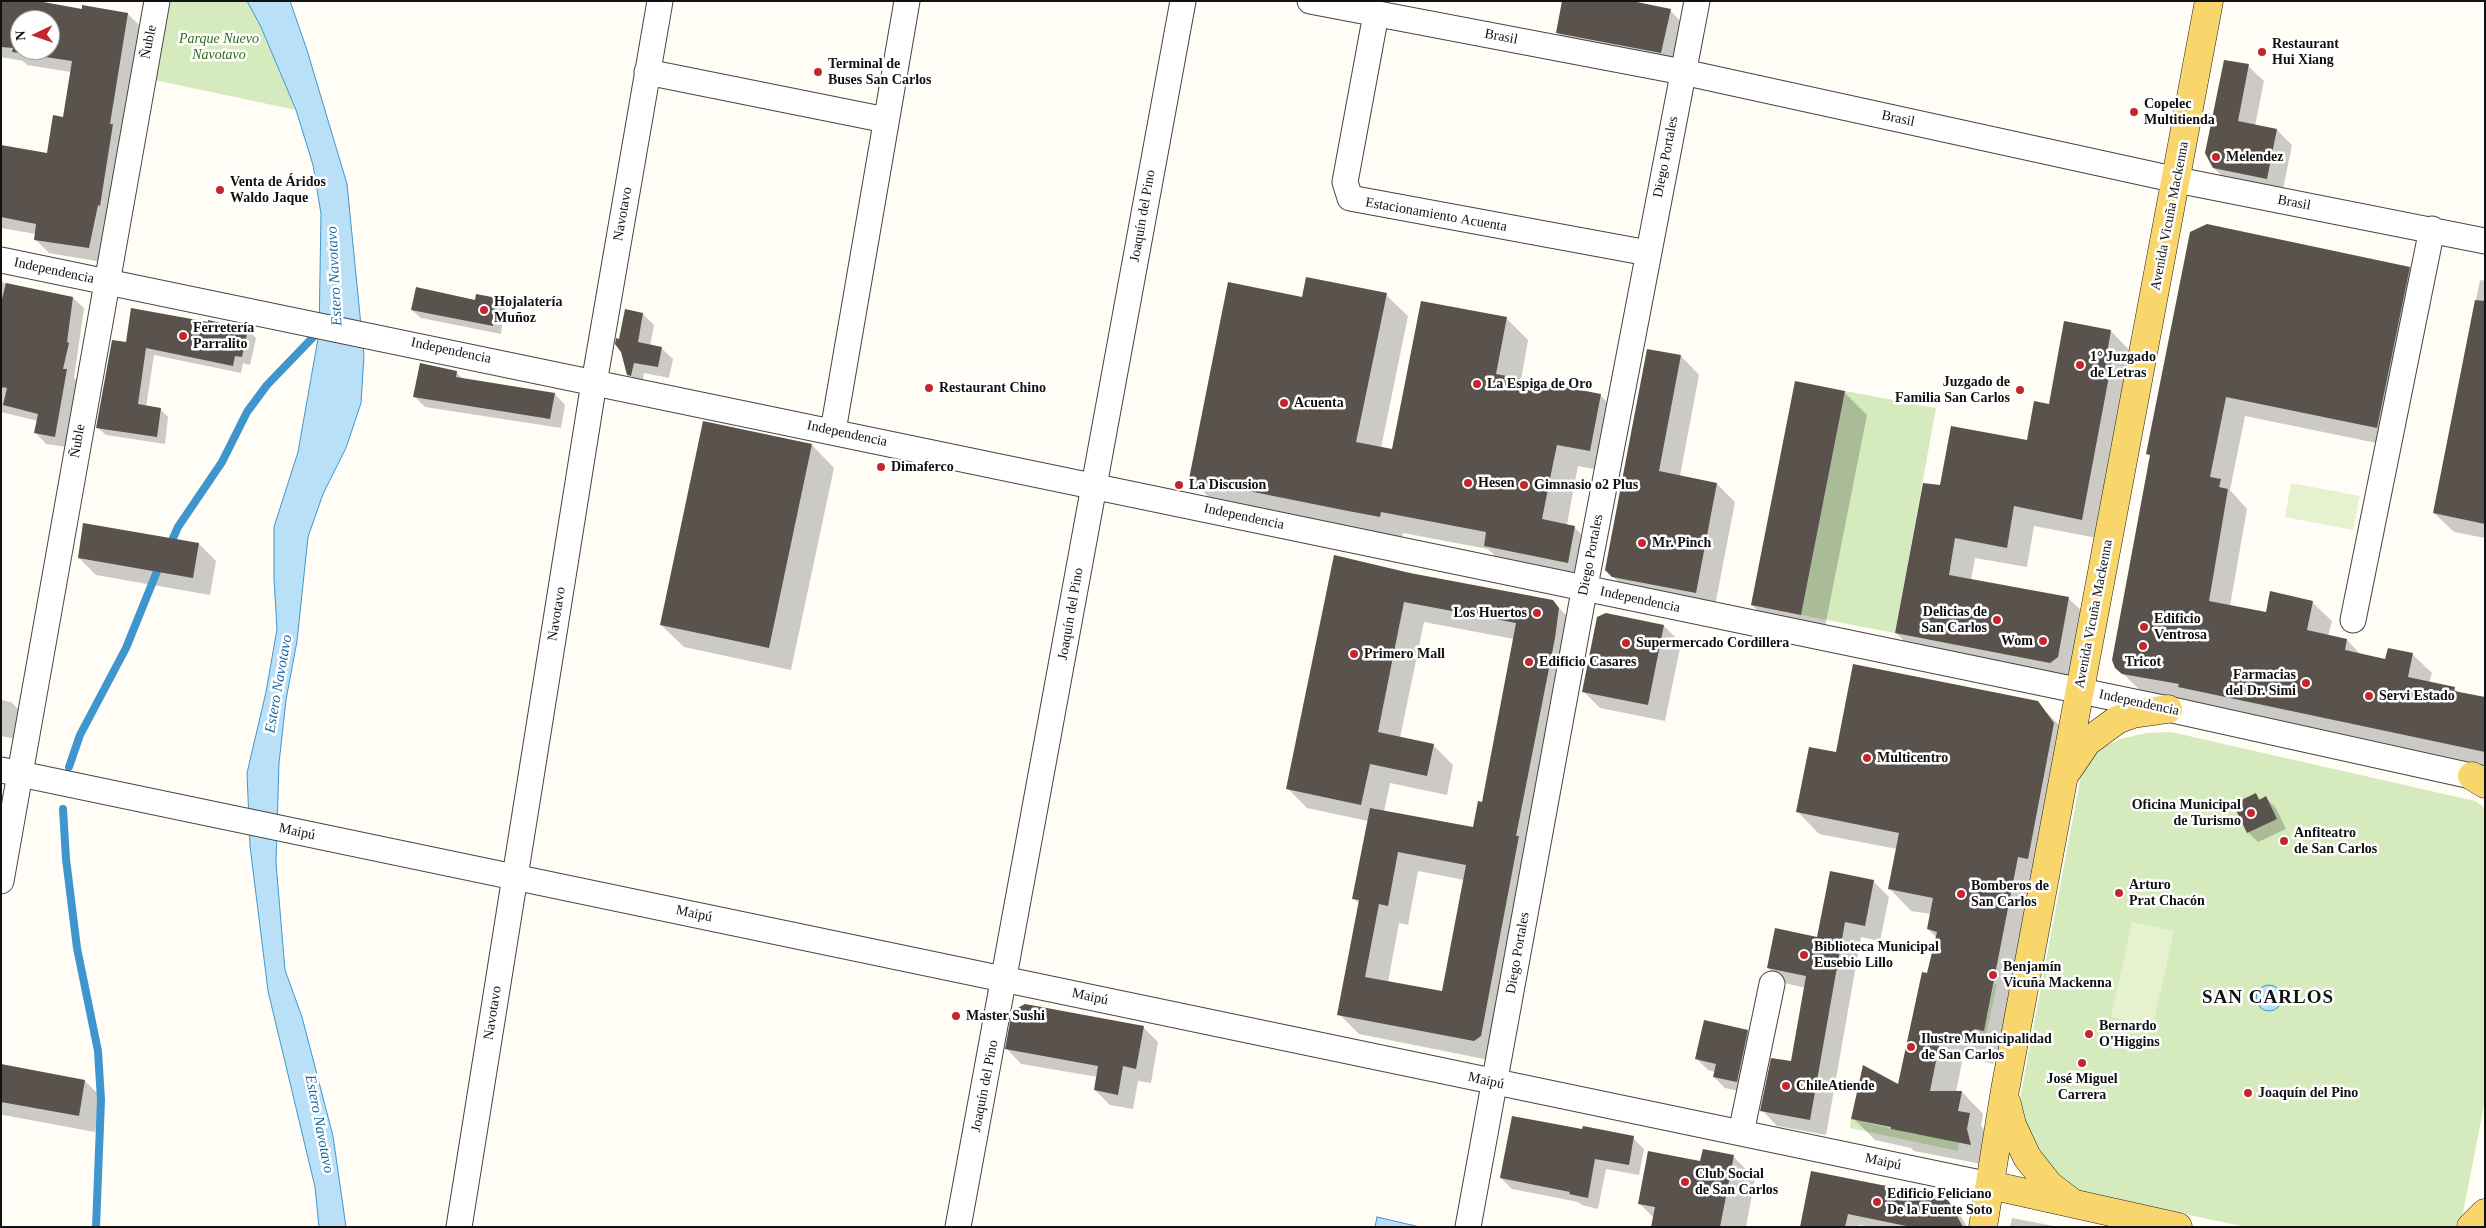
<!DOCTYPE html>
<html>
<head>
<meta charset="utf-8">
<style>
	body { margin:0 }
	#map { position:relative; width:2486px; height:1228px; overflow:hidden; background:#fffdf5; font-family:Georgia,serif }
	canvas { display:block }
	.frame { position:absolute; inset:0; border:2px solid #111; pointer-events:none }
	.north { position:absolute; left:10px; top:10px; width:50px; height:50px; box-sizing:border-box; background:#fff; border:1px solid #a0a0a0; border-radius:50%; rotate:267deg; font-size:14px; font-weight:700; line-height:20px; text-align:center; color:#111 }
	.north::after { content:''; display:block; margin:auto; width:18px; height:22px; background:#c4262e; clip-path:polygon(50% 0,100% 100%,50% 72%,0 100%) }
</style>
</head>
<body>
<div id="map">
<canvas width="2486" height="1228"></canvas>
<div class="frame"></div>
<div class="north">N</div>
</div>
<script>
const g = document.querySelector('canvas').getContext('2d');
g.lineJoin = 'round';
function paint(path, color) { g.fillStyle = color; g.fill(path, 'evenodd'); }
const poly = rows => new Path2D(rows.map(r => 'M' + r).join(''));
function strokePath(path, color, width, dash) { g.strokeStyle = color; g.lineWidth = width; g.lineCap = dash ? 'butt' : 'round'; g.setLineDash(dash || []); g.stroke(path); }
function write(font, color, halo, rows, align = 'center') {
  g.font = font + ' Georgia,serif'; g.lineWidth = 5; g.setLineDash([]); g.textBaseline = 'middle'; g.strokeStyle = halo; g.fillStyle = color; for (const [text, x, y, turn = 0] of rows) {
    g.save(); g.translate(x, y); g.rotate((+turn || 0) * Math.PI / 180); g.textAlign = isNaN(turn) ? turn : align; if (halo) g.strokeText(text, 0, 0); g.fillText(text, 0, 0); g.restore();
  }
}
const green = poly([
	[158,1,247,1,261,27,296,110,145,78],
	[1845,391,1936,408,1895,633,1801,615],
	[2171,732,2475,801,2485,808,2485,1100,2462,1218,2454,1227,2246,1227,2084,1193,2056,1181,2017,1114,2082,770,2096,751,2120,739,2147,733],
	[1994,984,1997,984,1986,1035,1974,1033,1974,1029,1984,1031],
	[1851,1119,1918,1135,1919,1132,1959,1142,1958,1151,1850,1128]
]);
const pitch = poly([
	[2291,483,2360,496,2353,530,2285,517],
	[2132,922,2174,931,2153,1026,2111,1017]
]);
const water = poly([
	[247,1,290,1,307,50,347,184,364,356,361,403,346,448,323,494,308,537,297,641,286,700,279,763,276,863,285,970,302,1017,333,1136,346,1227,319,1227,315,1187,268,991,250,846,247,773,266,692,277,629,274,579,274,527,298,452,319,333,321,214,313,165,296,110,261,27,247,1],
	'2256 998a13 13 0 1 1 26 0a13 13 0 1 1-26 0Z',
	[1377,1217,1420,1227,1375,1227,1377,1217]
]);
const shadow = poly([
	[1,1,128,14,142,28,102,262,49,253,35,239,36,234,1,228,1,146,48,154,64,118,71,72,27,65,23,61,1,57],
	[20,20,50,20,50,50,20,50],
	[1670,10,1681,22,1672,63,1569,44,1558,33],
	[2248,66,2264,81,2255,126,2277,130,2292,145,2282,194,2229,183,2214,168],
	[2191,233,2409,268,2428,288,2396,447,2245,416,2230,490,2247,509,2230,606,2267,613,2312,602,2332,621,2328,636,2347,640,2361,655,2386,661,2412,654,2432,673,2429,683,2454,688,2459,693,2485,698,2485,766,2199,706,2195,702,2142,692,2116,667,2151,457,2148,454],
	[2480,280,2485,281,2485,538,2454,532,2434,513],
	[1,282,73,298,84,308,74,378,77,381,66,447,46,444,36,433,38,421,1,412],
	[1386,295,1408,316,1381,448,1393,451,1506,318,1528,340,1521,380,1600,395,1622,417,1611,472,1578,466,1574,486,1567,525,1574,527,1596,549,1590,584,1507,568,1488,549,1403,533,1402,538,1212,500,1190,479,1303,298],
	[497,299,505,307,501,334,421,318,412,310],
	[643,314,654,325,650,346,661,348,673,359,669,378,644,373,642,386,629,374,620,340],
	[248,330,256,338,250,365,243,363,241,373,154,355,146,407,160,409,168,417,165,444,106,435,97,427,127,343],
	[2111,331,2131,352,2102,539,2034,526,2027,567,1975,558,1971,580,2068,598,2089,618,2078,677,1916,653,1896,633,1941,486,2028,441,2050,405],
	[1681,356,1699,375,1680,476,1717,484,1735,502,1714,611,1632,595,1606,570],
	[456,372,463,379,555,394,565,405,561,428,425,407,414,396],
	[1844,392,1867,415,1823,637,1774,627,1752,605],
	[812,445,834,468,791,670,684,647,661,625],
	[84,524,199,544,216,561,210,595,96,575,79,558],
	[1410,574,1552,601,1573,622,1494,1061,1359,1034,1339,1014,1360,904,1353,898,1368,821,1307,808,1287,788],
	[1424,622,1514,639,1483,804,1474,829,1384,812,1390,783,1447,795,1453,765,1433,745,1400,738],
	[1418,871,1464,880,1443,993,1388,982,1399,923,1408,925],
	[1664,626,1681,643,1665,721,1600,708,1583,691],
	[1,700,11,702,22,713,17,739,1,736],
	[2037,703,2059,725,2076,746,2005,1052,1996,1050,1993,1064,1963,1057,1956,1092,1962,1092,1983,1114,1981,1126,1991,1136,1992,1166,1914,1151,1911,1148,1875,1140,1853,1118,1899,1086,1937,938,1928,929,1931,914,1911,911,1890,889,1897,849,1819,834,1798,812,1837,754],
	[2256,795,2261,800,2266,798,2276,808,2286,829,2258,842,2248,832],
	[1873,881,1889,897,1880,941,1861,937,1826,1135,1777,1126,1762,1110,1792,1063,1806,988,1784,983,1768,968,1818,938],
	[1143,1027,1158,1042,1151,1083,1138,1081,1133,1109,1110,1105,1095,1090,1098,1077,1021,1064,1007,1049],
	[1747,1031,1758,1042,1748,1093,1725,1088,1714,1077,1715,1072,1708,1070,1697,1059],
	[1,1066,85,1081,102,1098,95,1132,3,1115,1,1113],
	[1583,1131,1633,1138,1644,1149,1639,1175,1606,1169,1598,1209,1582,1205,1578,1202,1512,1189,1501,1178],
	[1733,1156,1755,1179,1746,1227,1652,1227,1654,1218,1639,1203,1701,1163],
	[1812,1173,1947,1200,1958,1211,1967,1227,1870,1227,1859,1225,1859,1227,1801,1227],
	[2012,1218,2059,1227,2010,1227]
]);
const stream = poly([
	[169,547,178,527,222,462,247,412,267,385,320,330],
	[69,767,80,735,126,648,160,564],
	[63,809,66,859,77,948,98,1051,101,1100,96,1227]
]);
const building = poly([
	[1,1,38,1,82,9,82,5,128,13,110,124,113,124,100,206,98,205,89,248,34,240,36,224,1,217,1,145,47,153,53,115,63,117,72,61,12,52,13,48,1,47],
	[20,20,50,20,50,50,20,50],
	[1562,1,1632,1,1671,9,1661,53,1556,33],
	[2224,60,2249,64,2238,121,2277,129,2267,179,2213,168,2205,153],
	[2207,224,2410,267,2377,428,2226,397,2210,477,2221,479,2219,487,2228,489,2209,601,2266,612,2270,591,2313,601,2307,630,2347,639,2345,650,2385,659,2388,648,2413,653,2408,677,2455,687,2454,691,2485,697,2485,752,2178,687,2179,684,2122,674,2115,668,2112,660,2150,455,2146,454,2190,232],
	[1306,277,1387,293,1356,442,1392,449,1421,301,1507,317,1496,374,1601,394,1590,451,1557,445,1553,464,1542,519,1575,526,1568,563,1484,546,1486,532,1381,512,1380,517,1343,510,1189,479,1228,282,1302,297],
	[6,283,73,297,67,342,69,343,63,369,67,369,55,437,34,433,38,414,3,405,7,388,1,387,1,303],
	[416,287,475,300,476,294,497,298,493,326,411,310],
	[2475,300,2485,301,2485,524,2433,513],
	[131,308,208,322,208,320,248,329,242,357,235,356,233,366,146,348,138,404,161,408,157,437,96,428,112,340,126,342],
	[625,309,643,313,638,342,662,347,658,367,634,363,631,376,627,375,621,352,615,344,616,338,619,339],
	[2064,321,2111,330,2107,354,2113,355,2082,520,2014,506,2007,548,1955,538,1949,575,2069,597,2058,657,2050,663,1895,633,1923,483,1940,485,1951,426,2027,440,2034,401,2049,404],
	[1647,349,1681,355,1659,471,1717,483,1696,593,1612,577,1605,570],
	[420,363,457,371,456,377,555,393,550,419,413,397],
	[1795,381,1845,391,1801,615,1751,605],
	[703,421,812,444,769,648,660,625],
	[83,523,199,543,193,578,78,558],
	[1334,555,1410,573,1553,600,1559,608,1555,638,1516,836,1519,836,1481,1036,1474,1041,1337,1015,1359,900,1352,899,1370,808,1473,827,1478,801,1482,802,1516,623,1404,602,1378,732,1434,744,1427,776,1370,764,1361,805,1286,789],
	[1398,852,1466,865,1442,991,1365,977,1379,904,1388,906],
	[1606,613,1664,625,1648,705,1582,692,1597,617],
	[1853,664,2038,701,2054,723,2028,859,2018,857,1984,1031,1974,1029,1971,1042,1941,1036,1930,1091,1962,1091,1958,1111,1970,1113,1967,1129,1971,1145,1891,1129,1891,1127,1851,1119,1863,1065,1898,1084,1922,972,1927,973,1937,932,1927,929,1933,898,1888,889,1899,833,1796,812,1809,747,1836,752],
	[2256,793,2259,800,2266,796,2277,819,2247,833,2233,804],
	[1830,871,1874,880,1865,926,1845,922,1810,1120,1760,1111,1771,1058,1791,1061,1806,976,1767,968,1775,928,1817,937],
	[1025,1004,1144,1026,1136,1069,1123,1066,1118,1095,1094,1090,1098,1066,1005,1049,1012,1011],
	[1704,1020,1748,1030,1737,1082,1713,1077,1716,1064,1695,1059],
	[1,1064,85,1080,79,1116,1,1102],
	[1512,1116,1582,1129,1583,1126,1634,1136,1629,1165,1595,1159,1588,1198,1569,1194,1570,1192,1500,1178],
	[1703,1149,1734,1155,1720,1227,1651,1227,1655,1207,1638,1204,1648,1151,1700,1161],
	[1811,1171,1947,1198,1963,1227,1911,1227,1848,1214,1845,1227,1800,1227]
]);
const minor = poly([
	[1310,1,1683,72,2177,180,2485,241],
	[1376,14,1345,182,1350,198,1648,253],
	[647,72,886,120],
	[1,260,2168,709,2485,779],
	[833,431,907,1],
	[2353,620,2432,229],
	[1,770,1990,1185],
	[1,881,157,1],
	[1741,1133,1772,984],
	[459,1227,592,395,660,1],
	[958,1227,1183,1],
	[1468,1227,1582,602,1697,1]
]);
const major = poly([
	[2068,770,2087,742,2117,720,2133,714,2168,709],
	[2472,776,2485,784],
	[2007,1104,2012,1125,2027,1157,2049,1185,2070,1201],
	[1990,1185,2178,1227],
	[1983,1227,2005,1090,2209,1],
	[2471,1227,2485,1213]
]);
const markers = [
	[2262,52,5,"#c4262e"],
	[818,72,5,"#c4262e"],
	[2134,112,5,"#c4262e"],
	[2216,157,5,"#c4262e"],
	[220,190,5,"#c4262e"],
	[484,310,5,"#c4262e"],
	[183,336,5,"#c4262e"],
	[2080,365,5,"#c4262e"],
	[1477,384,5,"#c4262e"],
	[929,388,5,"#c4262e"],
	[2020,390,5,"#c4262e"],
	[1284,403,5,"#c4262e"],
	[881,467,5,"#c4262e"],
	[1468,483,5,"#c4262e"],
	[1179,485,5,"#c4262e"],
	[1524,485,5,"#c4262e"],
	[1642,543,5,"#c4262e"],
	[1537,613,5,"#c4262e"],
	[1997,620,5,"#c4262e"],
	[2144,627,5,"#c4262e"],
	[2043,641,5,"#c4262e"],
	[1626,643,5,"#c4262e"],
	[2143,646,5,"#c4262e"],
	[1354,654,5,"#c4262e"],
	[1529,662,5,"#c4262e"],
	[2306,683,5,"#c4262e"],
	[2369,696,5,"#c4262e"],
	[1867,758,5,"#c4262e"],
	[2251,813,5,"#c4262e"],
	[2284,841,5,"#c4262e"],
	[2119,893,5,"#c4262e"],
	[1961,894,5,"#c4262e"],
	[1804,955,5,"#c4262e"],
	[1993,975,5,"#c4262e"],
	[956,1016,5,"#c4262e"],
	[2089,1034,5,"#c4262e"],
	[1911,1047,5,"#c4262e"],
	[2082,1063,5,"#c4262e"],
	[1786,1086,5,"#c4262e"],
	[2248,1093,5,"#c4262e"],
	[1685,1182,5,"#c4262e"],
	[1877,1202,5,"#c4262e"]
];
const streetNames = [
	["Brasil",1501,37,11],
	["Ñuble",149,42,-79],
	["Brasil",1898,119,12],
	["Diego Portales",1666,157,-79],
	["Brasil",2294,203,11],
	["Navotavo",623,214,-80],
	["Estacionamiento Acuenta",1436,215,10],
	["Joaquín del Pino",1143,216,-80],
	["Avenida Vicuña Mackenna",2170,216,-79],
	["Independencia",54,271,12],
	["Independencia",451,351,12],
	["Independencia",847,434,12],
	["Ñuble",78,441,-80],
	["Independencia",1244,517,12],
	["Diego Portales",1591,555,-79],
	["Independencia",1640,600,12],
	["Navotavo",557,614,-81],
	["Joaquín del Pino",1071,614,-80],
	["Avenida Vicuña Mackenna",2094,614,-79],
	["Independencia",2139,703,12],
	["Maipú",297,832,12],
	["Maipú",694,914,12],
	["Diego Portales",1518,953,-80],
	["Maipú",1090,997,12],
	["Navotavo",493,1013,-81],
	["Maipú",1486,1081,13],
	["Joaquín del Pino",985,1086,-79],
	["Maipú",1883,1162,12]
];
const parkNames = [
	["Parque Nuevo",219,39],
	["Navotavo",219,55]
];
const poiNames = [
	["Restaurant",2272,44],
	["Hui Xiang",2272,60],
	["Terminal de",828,64],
	["Buses San Carlos",828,80],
	["Copelec",2144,104],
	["Multitienda",2144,120],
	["Melendez",2226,157],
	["Venta de Áridos",230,182],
	["Waldo Jaque",230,198],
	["Hojalatería",494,302],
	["Muñoz",494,318],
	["Ferretería",193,328],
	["Parralito",193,344],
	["1° Juzgado",2090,357],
	["de Letras",2090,373],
	["Juzgado de",2010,382,"right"],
	["Familia San Carlos",2010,398,"right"],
	["La Espiga de Oro",1487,384],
	["Restaurant Chino",939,388],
	["Acuenta",1294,403],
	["Dimaferco",891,467],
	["Hesen",1478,483],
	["La Discusion",1189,485],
	["Gimnasio o2 Plus",1534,485],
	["Mr. Pinch",1652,543],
	["Delicias de",1987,612,"right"],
	["San Carlos",1987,628,"right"],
	["Los Huertos",1527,613,"right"],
	["Edificio",2154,619],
	["Ventrosa",2154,635],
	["Wom",2033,641,"right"],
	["Supermercado Cordillera",1636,643],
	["Primero Mall",1364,654],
	["Edificio Casares",1539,662],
	["Tricot",2143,662,"center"],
	["Farmacias",2296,675,"right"],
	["del Dr. Simi",2296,691,"right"],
	["Servi Estado",2379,696],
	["Multicentro",1877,758],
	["Oficina Municipal",2241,805,"right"],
	["de Turismo",2241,821,"right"],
	["Anfiteatro",2294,833],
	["de San Carlos",2294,849],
	["Arturo",2129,885],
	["Prat Chacón",2129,901],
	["Bomberos de",1971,886],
	["San Carlos",1971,902],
	["Biblioteca Municipal",1814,947],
	["Eusebio Lillo",1814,963],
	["Benjamín",2003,967],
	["Vicuña Mackenna",2003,983],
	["Master Sushi",966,1016],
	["Bernardo",2099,1026],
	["O'Higgins",2099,1042],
	["Ilustre Municipalidad",1921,1039],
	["de San Carlos",1921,1055],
	["José Miguel",2082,1079,"center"],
	["Carrera",2082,1095,"center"],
	["ChileAtiende",1796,1086],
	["Joaquín del Pino",2258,1093],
	["Club Social",1695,1174],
	["de San Carlos",1695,1190],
	["Edificio Feliciano",1887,1194],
	["De la Fuente Soto",1887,1210]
];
const waterNames = [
	["Estero Navotavo",335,276,-93],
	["Estero Navotavo",279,684,-80],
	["Estero Navotavo",319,1124,79]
];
const districtNames = [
	["SAN CARLOS",2268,998]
];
paint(green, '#d5ebbd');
paint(pitch, '#e6f2cf');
paint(water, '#b9e0f7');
strokePath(water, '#3f96cf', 1);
paint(shadow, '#0003');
strokePath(stream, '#3f96cf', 8);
paint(building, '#5a524d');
strokePath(minor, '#444', 27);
strokePath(major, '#222', 29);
strokePath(minor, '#fff', 25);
strokePath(major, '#f9d66b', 28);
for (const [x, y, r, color] of markers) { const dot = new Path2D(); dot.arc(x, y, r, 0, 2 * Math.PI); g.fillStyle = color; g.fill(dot); strokePath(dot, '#fff', 2); }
write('14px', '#111', '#fff', streetNames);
write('italic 14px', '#2f6b1f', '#fff', parkNames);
write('bold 14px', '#111', '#fff', poiNames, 'left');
write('italic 15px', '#1768a6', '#fff', waterNames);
g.letterSpacing = '1px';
write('bold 19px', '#111', '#fff', districtNames);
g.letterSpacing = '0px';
</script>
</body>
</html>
